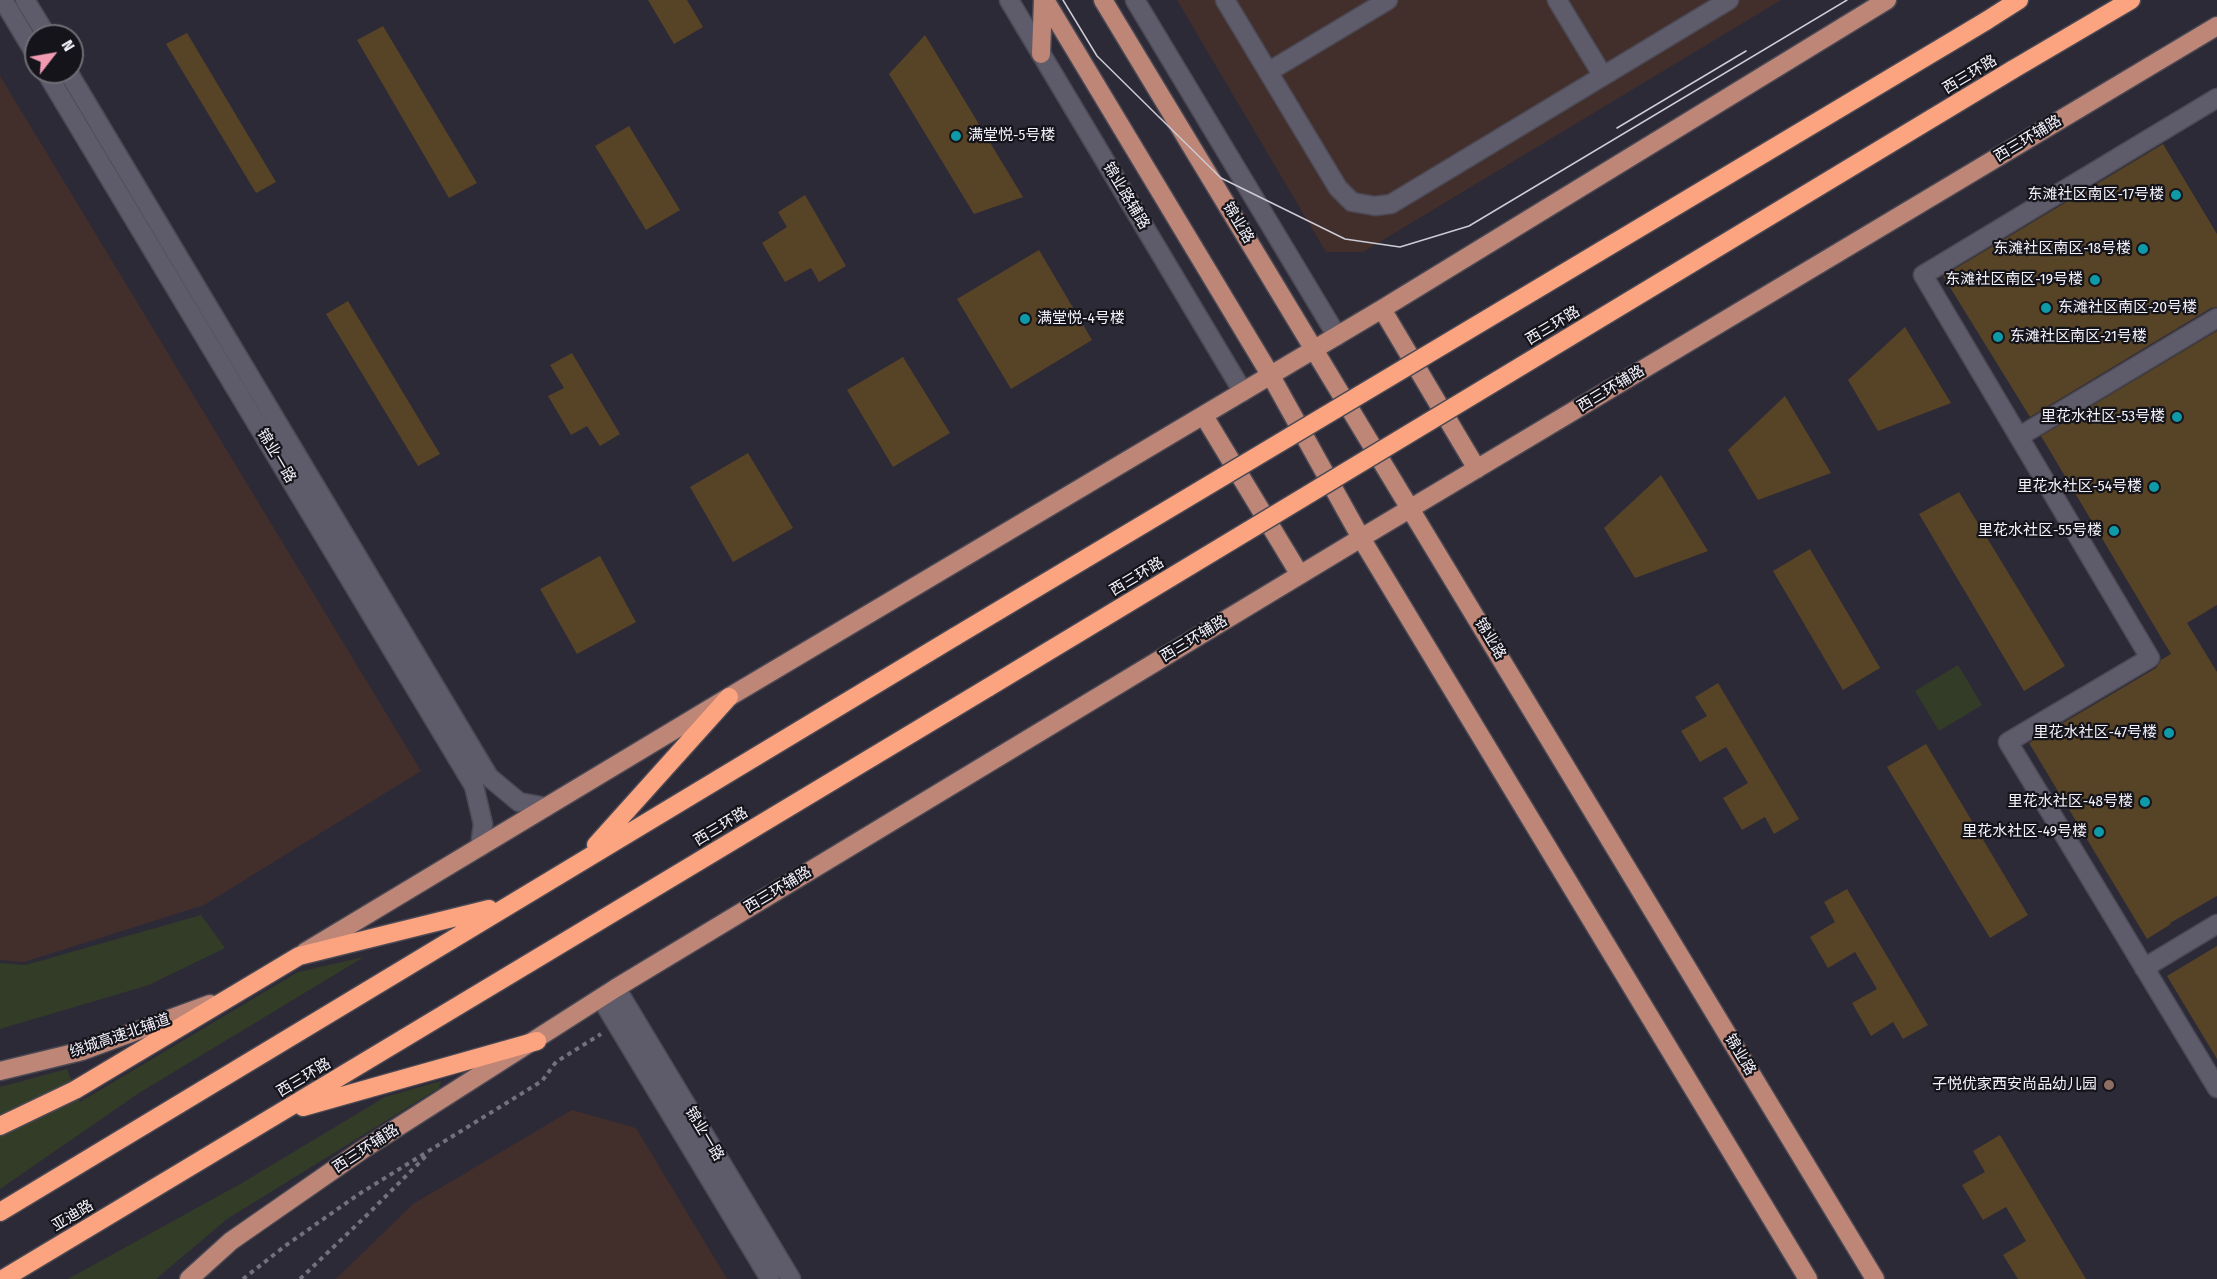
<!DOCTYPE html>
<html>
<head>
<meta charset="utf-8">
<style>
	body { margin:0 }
	#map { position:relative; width:2217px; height:1279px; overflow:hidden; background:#2d2a38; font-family:"Fira Sans Condensed",sans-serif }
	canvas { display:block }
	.north { position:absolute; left:24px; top:24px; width:60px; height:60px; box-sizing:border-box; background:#15141a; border:2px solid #6e6d74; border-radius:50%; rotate:59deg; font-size:16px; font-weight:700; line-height:24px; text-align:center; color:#f4f2fb }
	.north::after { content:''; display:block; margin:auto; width:21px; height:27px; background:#f19ab3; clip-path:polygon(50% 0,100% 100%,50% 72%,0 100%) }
</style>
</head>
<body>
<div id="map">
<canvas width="2217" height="1279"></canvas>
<div class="north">N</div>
</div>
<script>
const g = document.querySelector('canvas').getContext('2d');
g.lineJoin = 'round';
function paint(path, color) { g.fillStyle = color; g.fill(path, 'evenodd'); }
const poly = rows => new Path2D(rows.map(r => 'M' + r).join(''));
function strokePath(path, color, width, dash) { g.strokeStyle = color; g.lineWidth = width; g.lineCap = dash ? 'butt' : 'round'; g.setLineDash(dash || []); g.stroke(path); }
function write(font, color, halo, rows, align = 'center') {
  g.font = font + ' "Fira Sans Condensed","Noto Sans SC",sans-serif'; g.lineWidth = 4.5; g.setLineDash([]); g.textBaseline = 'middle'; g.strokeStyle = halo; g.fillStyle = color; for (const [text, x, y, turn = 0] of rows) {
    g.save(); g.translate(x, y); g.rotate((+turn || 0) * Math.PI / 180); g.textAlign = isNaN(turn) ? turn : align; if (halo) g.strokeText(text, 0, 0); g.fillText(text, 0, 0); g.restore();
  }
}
const industrial = poly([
	[1177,0,1781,0,1363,252,1326,252],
	[0,76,421,771,204,905,24,962,0,960],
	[572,1110,636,1128,727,1279,336,1279,413,1204]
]);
const green = poly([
	[1958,665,1982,705,1939,731,1915,691],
	[201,915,225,948,149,985,0,1029,0,963,26,965],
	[364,957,139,1093,0,1189,0,1087,67,1069,80,1102,298,972],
	[441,1081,439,1088,227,1219,156,1279,68,1279,242,1183,385,1097]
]);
const building = poly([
	[648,0,687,0,703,27,674,44],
	[383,26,477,183,449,198,357,40],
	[187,33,276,182,256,193,166,44],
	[925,35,1023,197,974,214,889,74],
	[629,126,680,210,646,230,595,146],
	[2163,144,2217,234,2217,307,2211,308,2030,417,1943,276],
	[805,195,846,266,819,282,811,268,785,282,762,243,787,227,778,212],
	[1039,250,1092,340,1011,389,957,299],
	[348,301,440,454,418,466,326,314],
	[1905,327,1951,403,1878,431,1848,380],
	[2217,331,2217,605,2187,623,2217,672,2217,896,2170,923,2171,924,2147,939,2029,743,2156,668,2161,660,2171,654,2041,436],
	[572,353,620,434,600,446,587,426,571,435,548,396,564,388,550,365],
	[903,357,950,433,893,467,847,390],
	[1785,396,1831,473,1758,500,1728,450],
	[748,453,793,528,733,562,690,487],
	[1661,475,1708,551,1635,578,1604,528],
	[1959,492,2065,666,2024,691,1919,514],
	[1810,549,1880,668,1843,690,1773,571],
	[600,556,636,622,577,654,540,589],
	[1718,683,1799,819,1774,834,1765,817,1742,830,1723,798,1748,783,1726,747,1700,762,1681,731,1707,716,1695,697],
	[1926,744,2028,915,1990,938,1887,767],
	[1847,889,1928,1025,1903,1039,1893,1022,1871,1036,1852,1003,1877,989,1855,952,1828,968,1810,937,1835,922,1824,902],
	[2217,946,2217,1059,2167,976],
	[2000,1135,2086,1279,2018,1279,2003,1255,2026,1241,2006,1207,1983,1220,1962,1185,1985,1172,1973,1151]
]);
const path = poly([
	[243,1279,285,1246,359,1194,542,1081,556,1062,601,1034],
	[300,1279,366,1216,428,1154]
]);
const minor = poly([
	[3,0,36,55],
	[25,0,47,36],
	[1009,0,1243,392],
	[1135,0,1337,336],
	[1225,0,1338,188,1352,202,1375,206,1391,204,1729,0],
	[1557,0,1603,76],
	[46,72,474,786,483,824,480,847],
	[68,72,489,777,519,802,546,807],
	[1268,72,1388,0],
	[2217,98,1923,275,2150,658,2008,742,2217,1088],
	[2020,436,2217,318],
	[2144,968,2217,924],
	[616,988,791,1279],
	[601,998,770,1279]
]);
const major = poly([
	[1045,0,1271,376,1361,538,1808,1279],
	[1103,0,1875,1279],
	[1041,54,1043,0],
	[1382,309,1477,469],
	[1204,416,1300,575],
	[305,952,729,697,1382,309,1887,0],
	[0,1071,82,1051,210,1004],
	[189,1279,231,1241,362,1150,616,988,1361,538,2217,26]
]);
const highway = poly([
	[1986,21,2019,0],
	[2012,70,2131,0],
	[596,845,729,697],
	[303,1107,537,1041],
	[0,1126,75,1090,299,956,489,909],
	[0,1212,956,636],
	[3,1279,989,687]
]);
const tram = poly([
	[1063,0,1097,56,1221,178,1345,239,1400,247,1469,226,1847,0],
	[1617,128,1746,51]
]);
const highwayBridge = poly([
	[956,636,1986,21],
	[989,687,2012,70]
]);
const markers = [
	[956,136,6,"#0f9aa8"],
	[2176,195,6,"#0f9aa8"],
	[2143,249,6,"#0f9aa8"],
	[2095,280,6,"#0f9aa8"],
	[2046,308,6,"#0f9aa8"],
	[1025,319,6,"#0f9aa8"],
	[1998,337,6,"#0f9aa8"],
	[2177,417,6,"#0f9aa8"],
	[2154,487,6,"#0f9aa8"],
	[2114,531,6,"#0f9aa8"],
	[2169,733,6,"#0f9aa8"],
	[2145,802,6,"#0f9aa8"],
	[2099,832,6,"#0f9aa8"],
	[2109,1085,6,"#8d6e63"]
];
const streetNames = [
	["西三环路",1970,75,-31],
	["西三环辅路",2028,139,-31],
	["锦业路辅路",1126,196,59],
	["锦业路",1238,223,59],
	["西三环路",1553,326,-31],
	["西三环辅路",1611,389,-31],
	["锦业一路",276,456,59],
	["西三环路",1137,577,-31],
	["西三环辅路",1194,639,-31],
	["锦业路",1490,639,59],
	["西三环路",721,827,-31],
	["西三环辅路",778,890,-31],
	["绕城高速北辅道",120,1036,-19],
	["锦业路",1740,1055,59],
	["西三环路",304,1078,-31],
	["锦业一路",704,1134,59],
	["西三环辅路",366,1149,-33],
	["亚迪路",73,1216,-31]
];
const poiNames = [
	["满堂悦-5号楼",968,136,"left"],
	["东滩社区南区-17号楼",2164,195],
	["东滩社区南区-18号楼",2131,249],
	["东滩社区南区-19号楼",2083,280],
	["东滩社区南区-20号楼",2058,308,"left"],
	["满堂悦-4号楼",1037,319,"left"],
	["东滩社区南区-21号楼",2010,337,"left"],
	["里花水社区-53号楼",2165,417],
	["里花水社区-54号楼",2142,487],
	["里花水社区-55号楼",2102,531],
	["里花水社区-47号楼",2157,733],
	["里花水社区-48号楼",2133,802],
	["里花水社区-49号楼",2087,832],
	["子悦优家西安尚品幼儿园",2097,1085]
];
paint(industrial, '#422f2b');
paint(green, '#333c27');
paint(building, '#574325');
strokePath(minor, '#4b4954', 21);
strokePath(major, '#4b4954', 21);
strokePath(highway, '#4b4954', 21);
strokePath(path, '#73717d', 4, [4.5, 4.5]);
strokePath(minor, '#5e5b6b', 18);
strokePath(major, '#bd8677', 18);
strokePath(highway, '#fca37f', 18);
strokePath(tram, '#cdcbd5', 1.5);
strokePath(highwayBridge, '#4b4954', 21, []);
strokePath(highwayBridge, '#fca37f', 18);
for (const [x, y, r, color] of markers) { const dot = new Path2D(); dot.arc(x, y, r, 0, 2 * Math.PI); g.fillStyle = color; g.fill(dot); strokePath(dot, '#15141a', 2); }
write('15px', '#f4f2fb', '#15141a', streetNames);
write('15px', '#f4f2fb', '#15141a', poiNames, 'right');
</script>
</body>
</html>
